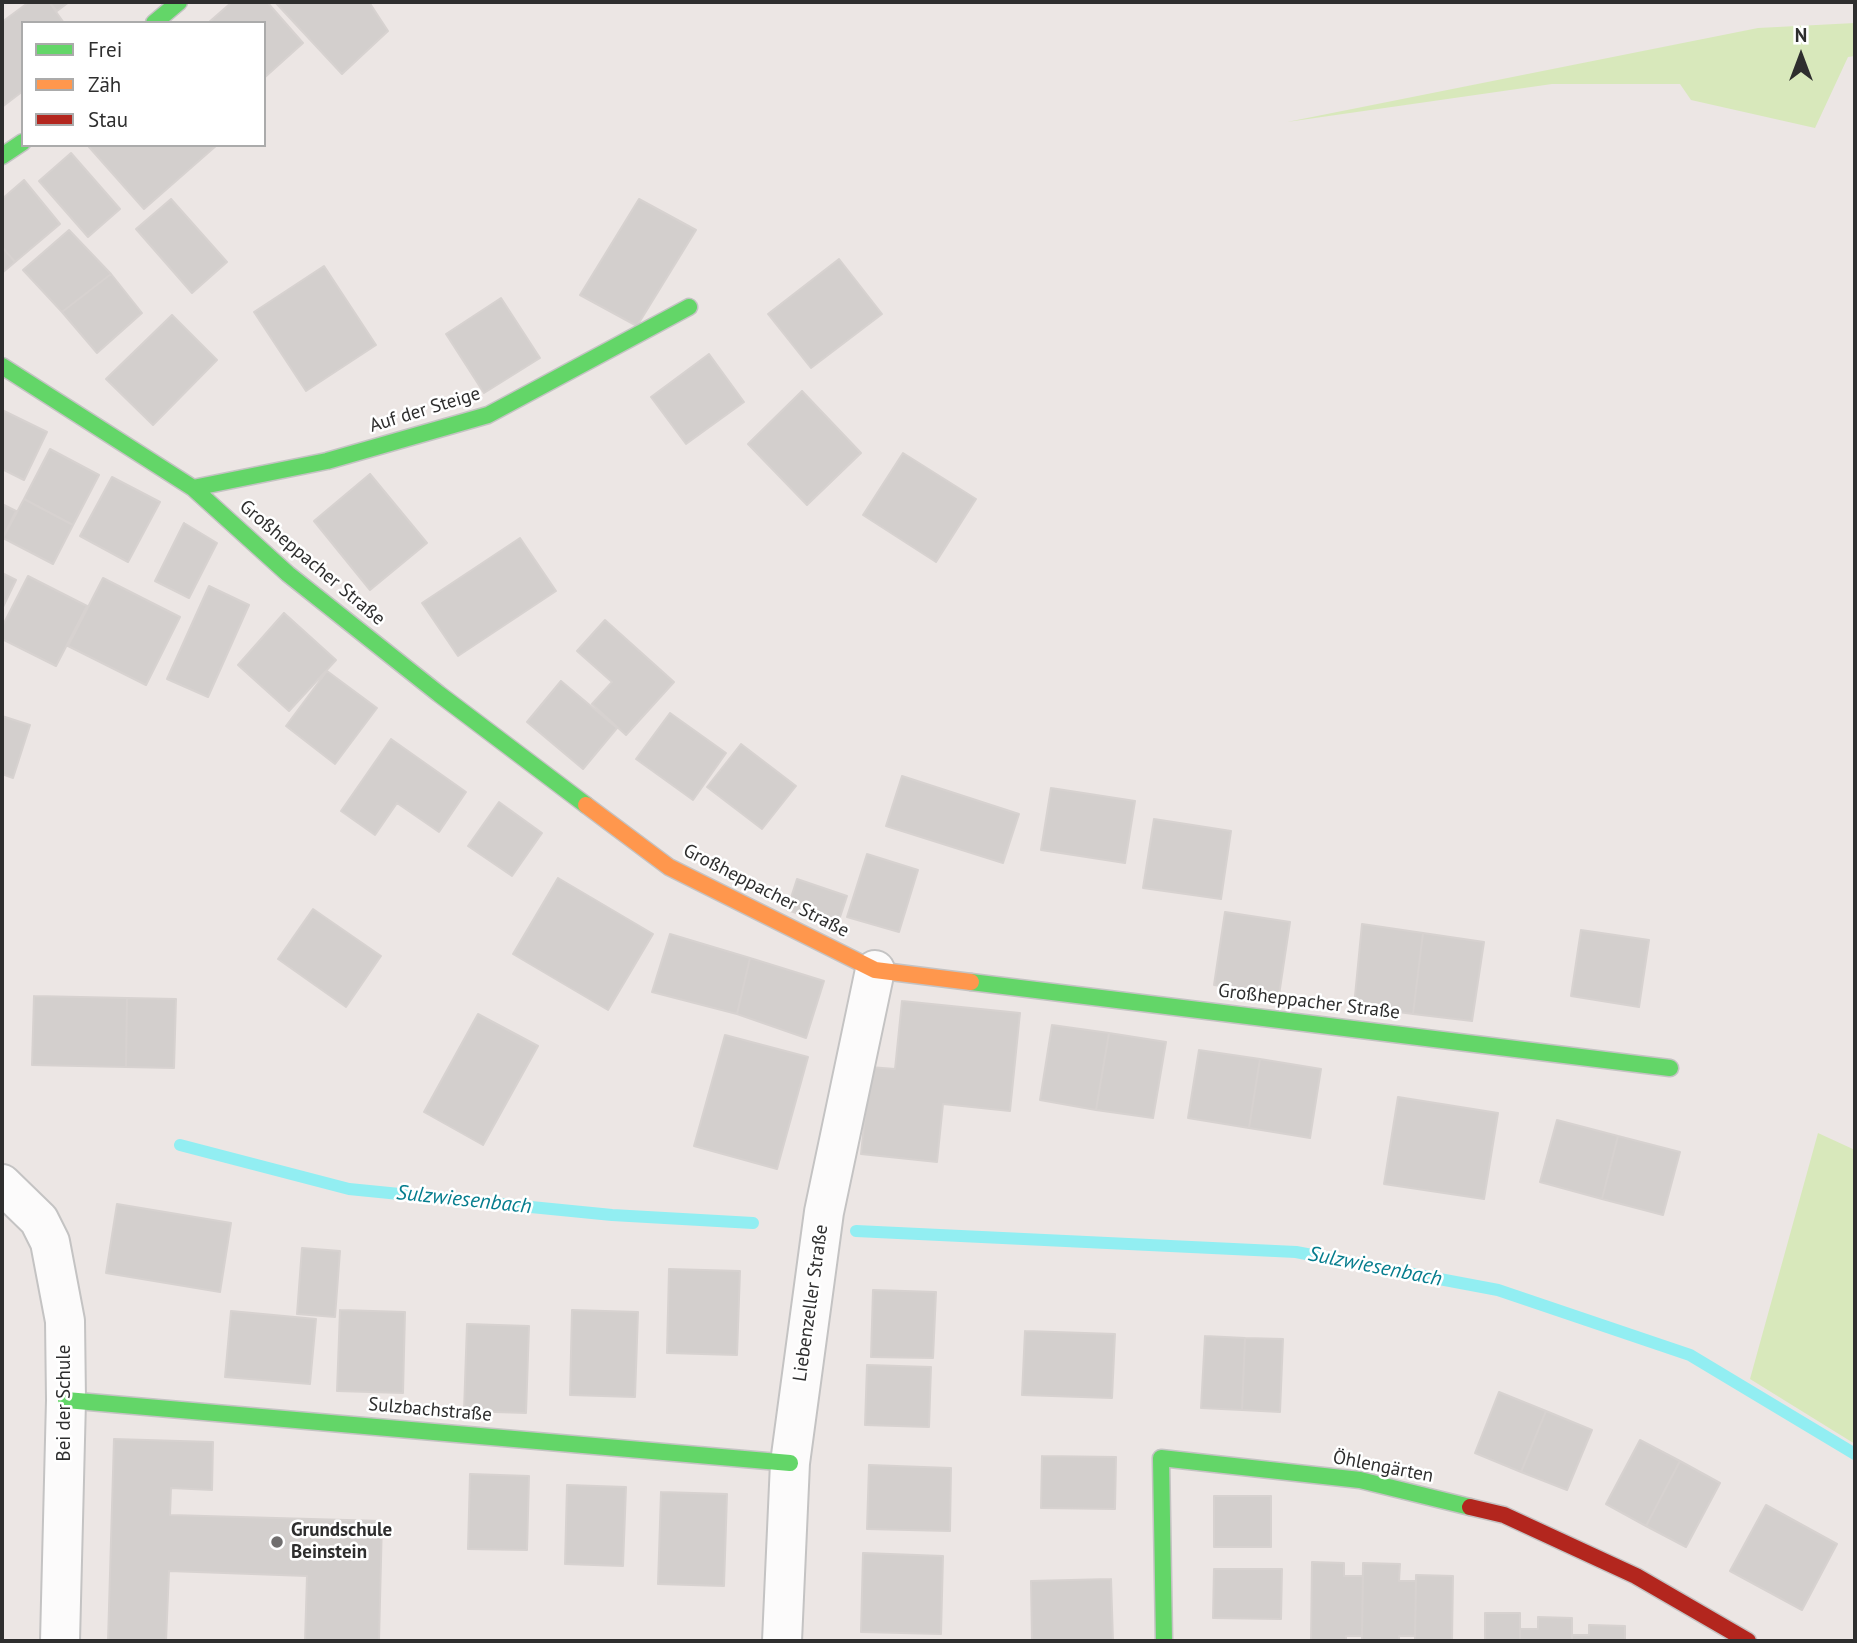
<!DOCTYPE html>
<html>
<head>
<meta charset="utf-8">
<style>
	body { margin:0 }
	#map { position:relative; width:1857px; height:1643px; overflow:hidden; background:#ece6e4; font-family:"PT Sans",sans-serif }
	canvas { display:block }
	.frame { position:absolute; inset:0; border:4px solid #2e2e2e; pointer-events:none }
	.legend { position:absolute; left:21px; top:21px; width:245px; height:126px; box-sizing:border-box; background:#fff; border:2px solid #ababab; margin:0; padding:9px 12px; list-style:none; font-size:21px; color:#2e2e2e }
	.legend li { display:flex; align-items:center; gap:14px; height:35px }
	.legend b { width:35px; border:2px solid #ababab }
	.north { position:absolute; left:1766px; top:21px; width:70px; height:70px; -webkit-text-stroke:5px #fff; paint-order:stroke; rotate:0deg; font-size:19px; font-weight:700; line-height:28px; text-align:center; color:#2e2e2e }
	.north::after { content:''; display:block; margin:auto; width:24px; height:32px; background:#2e2e2e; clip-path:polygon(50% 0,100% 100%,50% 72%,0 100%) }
</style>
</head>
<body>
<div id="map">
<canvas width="1857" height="1643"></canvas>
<div class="frame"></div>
<ul class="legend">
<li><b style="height:9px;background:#63d668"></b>Frei</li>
<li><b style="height:9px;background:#ff974d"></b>Zäh</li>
<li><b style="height:9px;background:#b3261e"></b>Stau</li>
</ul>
<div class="north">N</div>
</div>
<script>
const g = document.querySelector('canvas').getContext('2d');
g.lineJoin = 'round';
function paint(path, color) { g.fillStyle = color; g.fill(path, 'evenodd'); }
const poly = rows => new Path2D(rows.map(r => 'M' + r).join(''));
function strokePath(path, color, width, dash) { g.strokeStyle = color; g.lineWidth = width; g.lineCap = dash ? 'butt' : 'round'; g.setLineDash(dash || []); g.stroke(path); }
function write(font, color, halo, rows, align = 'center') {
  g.font = font + ' "PT Sans",sans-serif'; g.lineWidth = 5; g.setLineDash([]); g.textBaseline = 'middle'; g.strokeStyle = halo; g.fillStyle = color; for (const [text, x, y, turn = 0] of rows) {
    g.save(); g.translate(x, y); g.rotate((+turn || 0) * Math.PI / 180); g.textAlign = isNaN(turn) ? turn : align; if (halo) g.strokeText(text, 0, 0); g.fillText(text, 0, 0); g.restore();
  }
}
const green = poly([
	[1855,23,1855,56,1848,57,1815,128,1691,100,1680,84,1552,84,1287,122,1758,28],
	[1818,1133,1855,1150,1855,1444,1750,1379]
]);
const stream = poly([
	[180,1145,349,1189,612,1215,753,1223],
	[856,1231,1296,1252,1498,1290,1690,1355,1855,1454]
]);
const building = poly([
	[29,2,49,2,64,23,23,23,23,91,2,107,2,22,29,2],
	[49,2,69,2,57,11,49,2],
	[232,2,267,2,303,43,264,78,264,23,208,23,232,2],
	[275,2,369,2,388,31,342,74,275,2],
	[91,145,217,145,144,209,89,147,91,145],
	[71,153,120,209,88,237,39,181,71,153],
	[24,180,60,224,15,262,2,247,2,199,24,180],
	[171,199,227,262,192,293,136,229,171,199],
	[639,199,696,230,637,326,580,295,639,199],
	[69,230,111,274,62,312,23,270,69,230],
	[2,247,15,262,2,273,2,247],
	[839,259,882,314,811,368,768,314,839,259],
	[324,266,376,345,306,391,254,312,324,266],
	[111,274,142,313,97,353,62,312,111,274],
	[501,298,540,358,484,393,446,334,501,298],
	[172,315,217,360,153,425,106,379,172,315],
	[709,354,744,402,686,444,651,397,709,354],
	[802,391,861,453,807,505,748,444,802,391],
	[2,410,47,432,24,480,2,469,2,410],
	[50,449,99,475,73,525,24,499,50,449],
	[903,453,976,499,936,562,863,515,903,453],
	[370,474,427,543,370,590,314,521,370,474],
	[112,477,160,502,128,562,80,536,112,477],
	[24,499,73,525,53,564,3,538,24,499],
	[2,504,16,511,2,539,2,504],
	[184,523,217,543,189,598,155,581,184,523],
	[520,538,556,591,458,656,422,603,520,538],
	[2,573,16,580,2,609,2,573],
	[28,576,87,606,56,666,2,639,2,627,28,576],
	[103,578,180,617,146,685,68,646,103,578],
	[209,586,249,605,208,697,167,679,209,586],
	[284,613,336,660,289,711,238,665,284,613],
	[605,620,674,682,626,735,592,704,612,682,577,651,605,620],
	[327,671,377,708,335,764,286,726,327,671],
	[561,681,617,728,583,769,527,722,561,681],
	[670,713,726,753,693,800,636,759,670,713],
	[2,716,30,725,13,778,2,774,2,716],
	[391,739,466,792,439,832,397,803,375,835,341,811,391,739],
	[741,744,796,786,762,829,707,787,741,744],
	[902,776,1019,814,1003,863,886,826,902,776],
	[1051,788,1135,801,1125,863,1041,850,1051,788],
	[499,802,542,833,512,876,468,846,499,802],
	[1154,819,1231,831,1221,899,1143,888,1154,819],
	[867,854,918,870,899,932,847,917,867,854],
	[558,878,653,934,608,1010,513,954,558,878],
	[797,879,847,896,837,926,787,910,797,879],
	[313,909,381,956,346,1007,278,959,313,909],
	[1225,912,1290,922,1279,995,1214,985,1225,912],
	[1362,924,1423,933,1413,1014,1354,1006,1362,924],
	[1581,930,1649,940,1639,1007,1571,996,1581,930],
	[1423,933,1484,942,1472,1021,1413,1014,1423,933],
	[670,934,750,958,737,1014,652,992,670,934],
	[750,958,824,981,806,1038,737,1014,750,958],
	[34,996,127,998,126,1067,32,1065,34,996],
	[127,998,176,999,174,1068,126,1067,127,998],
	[902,1001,1020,1013,1010,1111,943,1104,937,1162,861,1154,870,1067,895,1069,902,1001],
	[478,1014,538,1046,483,1145,424,1112,478,1014],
	[1052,1025,1109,1033,1096,1110,1040,1100,1052,1025],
	[1109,1033,1166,1042,1153,1118,1096,1110,1109,1033],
	[725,1035,808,1057,777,1169,694,1146,725,1035],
	[1199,1050,1260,1059,1249,1128,1188,1118,1199,1050],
	[1260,1059,1321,1069,1310,1138,1249,1128,1260,1059],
	[1398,1097,1498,1113,1484,1199,1384,1184,1398,1097],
	[1557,1120,1618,1136,1602,1199,1540,1182,1557,1120],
	[1618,1136,1680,1152,1663,1215,1602,1199,1618,1136],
	[117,1204,231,1223,220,1292,106,1273,117,1204],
	[302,1248,340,1251,335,1317,297,1314,302,1248],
	[669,1269,740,1271,737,1355,667,1353,669,1269],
	[873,1290,936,1292,933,1358,871,1357,873,1290],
	[340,1310,405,1312,403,1393,337,1391,340,1310],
	[572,1310,638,1312,635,1397,570,1395,572,1310],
	[231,1311,316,1319,310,1384,225,1377,231,1311],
	[467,1324,529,1326,526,1413,464,1411,467,1324],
	[1025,1331,1115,1334,1112,1398,1022,1395,1025,1331],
	[1205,1336,1245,1338,1242,1410,1201,1408,1205,1336],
	[1245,1338,1283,1339,1280,1412,1242,1410,1245,1338],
	[867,1365,931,1367,929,1427,865,1425,867,1365],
	[1499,1392,1546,1411,1521,1472,1475,1453,1499,1392],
	[1546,1411,1592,1430,1567,1490,1521,1472,1546,1411],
	[114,1439,213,1442,212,1490,171,1488,170,1515,382,1521,379,1641,305,1641,307,1576,169,1571,166,1641,108,1641,114,1439],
	[1640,1440,1680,1461,1646,1526,1606,1504,1640,1440],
	[1042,1456,1116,1457,1115,1509,1041,1508,1042,1456],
	[1680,1461,1720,1483,1686,1547,1646,1526,1680,1461],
	[869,1465,951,1468,950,1531,867,1529,869,1465],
	[470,1474,529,1476,527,1550,468,1549,470,1474],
	[567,1485,626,1487,623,1566,565,1564,567,1485],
	[661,1492,727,1494,724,1586,658,1584,661,1492],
	[1214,1496,1271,1496,1271,1547,1214,1547,1214,1496],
	[1766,1505,1837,1544,1802,1610,1730,1571,1766,1505],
	[863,1553,943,1556,941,1634,861,1632,863,1553],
	[1312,1562,1344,1563,1344,1576,1363,1576,1362,1636,1346,1636,1346,1641,1311,1641,1312,1562],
	[1363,1563,1400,1564,1399,1581,1416,1581,1415,1636,1399,1636,1399,1641,1362,1641,1363,1563],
	[1214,1569,1282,1569,1281,1619,1213,1618,1214,1569],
	[1416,1575,1453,1576,1452,1641,1415,1641,1416,1575],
	[1111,1579,1113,1641,1032,1641,1031,1581,1111,1579],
	[1485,1613,1520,1613,1520,1641,1485,1641,1485,1613],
	[1538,1617,1572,1618,1572,1641,1520,1641,1520,1629,1538,1629,1538,1617],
	[1589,1625,1625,1626,1625,1641,1572,1641,1572,1635,1589,1635,1589,1625]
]);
const street = poly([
	[2,1184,39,1220,50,1242,65,1321,66,1400,60,1641],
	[782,1641,790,1463,824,1212,875,970]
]);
const fast = poly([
	[154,23,179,2],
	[2,156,23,142],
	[2,366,193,488,288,574,439,694,586,805],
	[193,488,327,461,488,415,689,307],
	[971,982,1670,1068],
	[66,1400,790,1463],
	[1164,1641,1161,1458,1360,1480,1470,1507]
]);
const slow = poly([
	[586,805,669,867,875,970,971,982]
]);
const jam = poly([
	[1470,1507,1504,1515,1636,1576,1748,1641]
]);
const markers = [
	[277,1542,7,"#706e6e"]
];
const streetNames = [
	["Auf der Steige",425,410,-17],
	["Großheppacher Straße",312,563,40],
	["Großheppacher Straße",766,891,27],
	["Großheppacher Straße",1309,1002,7],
	["Liebenzeller Straße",811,1303,-82],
	["Bei der Schule",65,1403,-90],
	["Sulzbachstraße",430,1410,5],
	["Öhlengärten",1383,1467,11]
];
const poiNames = [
	["Grundschule",291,1531],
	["Beinstein",291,1553]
];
const waterNames = [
	["Sulzwiesenbach",464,1200,6],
	["Sulzwiesenbach",1375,1267,11]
];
paint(green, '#d8e8bb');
strokePath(stream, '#92eef2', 12);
paint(building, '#d3cfcd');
strokePath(building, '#d7d2d0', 2);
strokePath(street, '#c4c3c3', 42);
strokePath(fast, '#c4c3c3', 19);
strokePath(slow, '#c4c3c3', 19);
strokePath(jam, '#c4c3c3', 19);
strokePath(street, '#fcfbfb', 38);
strokePath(fast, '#63d668', 16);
strokePath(slow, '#ff974d', 16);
strokePath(jam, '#b3261e', 16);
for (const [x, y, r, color] of markers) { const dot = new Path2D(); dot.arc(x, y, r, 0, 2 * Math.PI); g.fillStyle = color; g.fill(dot); strokePath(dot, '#fff', 2.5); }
write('19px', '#2e2e2e', '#fff', streetNames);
write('bold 19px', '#2e2e2e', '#fff', poiNames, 'left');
write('italic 21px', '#067d8e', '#fff', waterNames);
</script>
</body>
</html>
